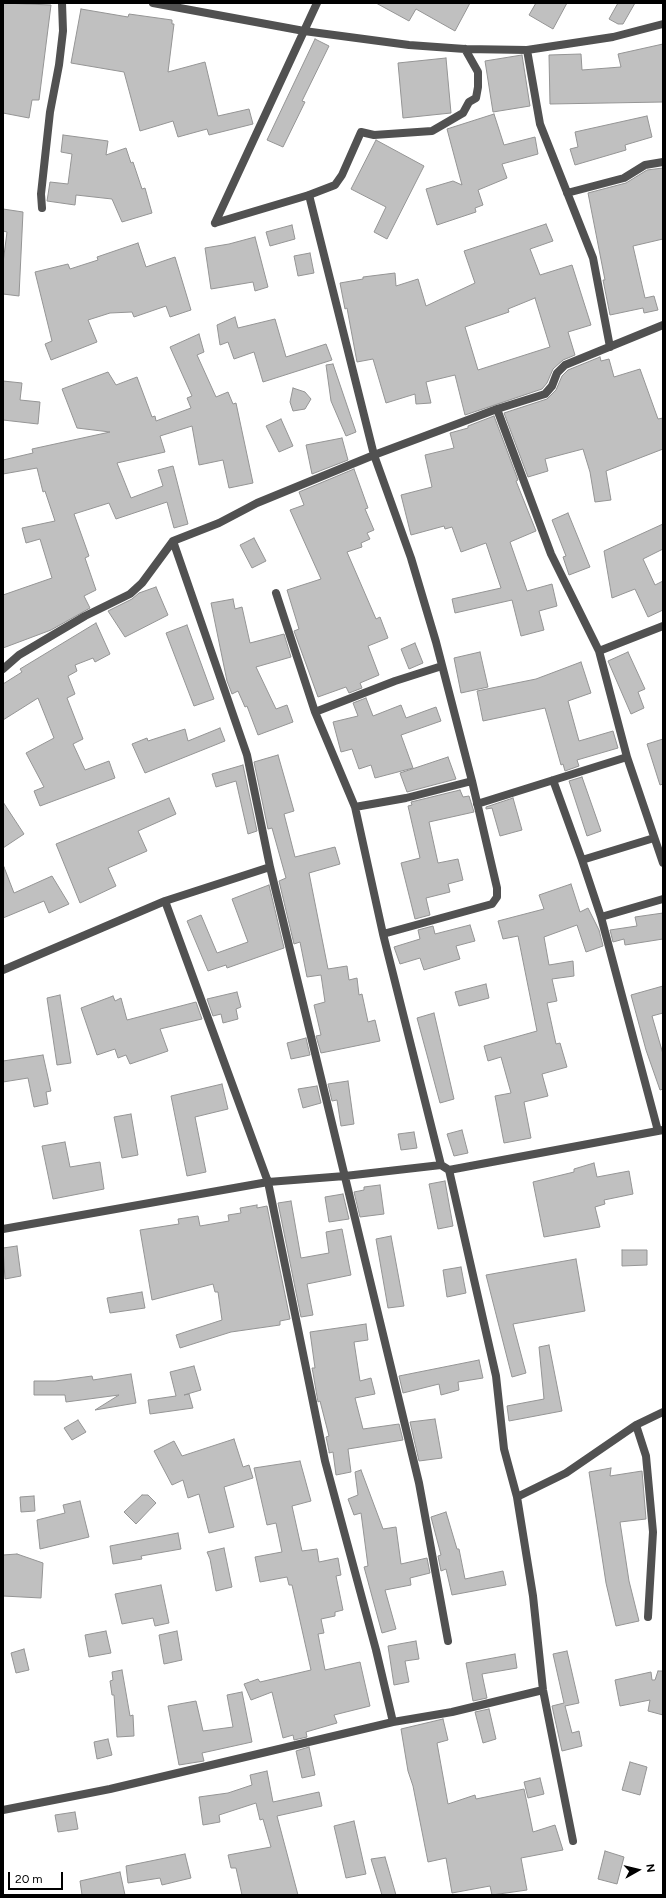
<!DOCTYPE html>
<html>
<head>
<meta charset="utf-8">
<style>
	body { margin:0 }
	#map { position:relative; width:666px; height:1898px; overflow:hidden; background:#fff; font-family:Figtree,sans-serif }
	canvas { display:block }
	.frame { position:absolute; inset:0; border:4px solid #000; pointer-events:none }
	.north { position:absolute; left:618px; top:1850px; width:40px; height:40px; -webkit-text-stroke:3px #fff; paint-order:stroke; rotate:82deg; font-size:11px; font-weight:700; line-height:16px; text-align:center; color:#000 }
	.north::after { content:''; display:block; margin:auto; width:14px; height:18px; background:#000; clip-path:polygon(50% 0,100% 100%,50% 72%,0 100%) }
	.scale { position:absolute; left:8px; top:1872px; width:55px; height:18px; box-sizing:border-box; border:2px solid #000; border-top:0; padding-left:5px; font-size:12px; line-height:14px; white-space:nowrap; color:#000; -webkit-text-stroke:3px #fff; paint-order:stroke }
</style>
</head>
<body>
<div id="map">
<canvas width="666" height="1898"></canvas>
<div class="frame"></div>
<div class="north">N</div>
<div class="scale">20 m</div>
</div>
<script>
const g = document.querySelector('canvas').getContext('2d');
g.lineJoin = 'round';
function paint(path, color) { g.fillStyle = color; g.fill(path, 'evenodd'); }
const poly = rows => new Path2D(rows.map(r => 'M' + r).join(''));
function strokePath(path, color, width, dash) { g.strokeStyle = color; g.lineWidth = width; g.lineCap = dash ? 'butt' : 'round'; g.setLineDash(dash || []); g.stroke(path); }
const building = poly([
	[3,3,51,5,39,100,32,100,29,118,3,113,3,3],
	[376,3,470,3,455,31,416,9,409,21,376,3],
	[536,3,567,3,553,29,529,15,536,3],
	[618,3,635,3,623,24,618,24,609,19,618,3],
	[81,9,128,17,129,14,172,20,172,24,174,24,168,72,205,62,218,116,249,109,253,124,209,135,207,129,178,137,173,121,140,131,124,72,71,63,81,9],
	[315,39,329,46,302,101,305,102,283,147,267,140,315,39],
	[663,44,663,102,550,104,549,55,581,54,582,70,621,67,618,54,663,44],
	[522,55,530,106,493,112,485,61,522,55],
	[446,58,451,113,403,118,398,63,446,58],
	[494,114,504,145,535,137,538,154,502,164,507,178,478,190,483,205,475,208,476,212,437,225,426,189,453,181,462,185,447,129,494,114],
	[647,116,652,137,625,145,626,150,575,165,570,149,578,147,575,132,647,116],
	[63,135,108,141,106,155,126,148,131,163,133,162,142,189,145,188,152,213,122,222,112,199,76,195,75,205,47,201,50,182,68,184,72,154,61,152,63,135],
	[376,140,424,166,387,239,374,232,386,207,351,189,376,140],
	[663,168,663,239,633,246,645,298,654,296,658,310,644,313,643,308,610,315,603,280,605,280,588,193,626,183,647,170,663,168],
	[3,209,23,212,19,296,3,294,3,263,7,232,3,231,3,209],
	[546,224,553,241,530,249,540,275,572,265,591,325,568,332,575,355,563,360,553,369,547,383,542,389,465,415,455,375,426,382,431,403,416,404,415,394,386,403,373,359,357,362,347,308,345,309,340,283,363,279,363,277,395,273,396,286,418,279,426,306,475,283,464,251,546,224],
	[535,298,550,347,478,370,465,327,509,312,508,309,535,298],
	[292,225,295,239,270,246,266,232,292,225],
	[255,237,268,287,255,291,253,282,211,289,205,248,229,244,255,237],
	[138,243,146,267,175,257,191,310,170,317,166,306,134,317,132,312,110,313,88,320,97,342,51,360,45,344,52,341,35,272,68,264,70,269,98,260,97,257,138,243],
	[310,253,314,273,298,276,294,256,310,253],
	[235,317,238,328,275,319,286,357,326,344,332,360,263,382,254,352,234,359,228,342,220,345,217,325,235,317],
	[199,334,204,352,197,355,216,397,228,392,233,404,236,403,253,483,229,488,223,460,199,465,192,426,160,436,165,452,117,463,131,498,163,486,158,470,173,466,188,524,174,528,167,502,116,519,109,503,74,514,89,556,85,558,96,590,84,596,90,608,51,630,3,648,3,595,52,578,40,539,26,543,22,528,55,521,45,491,43,492,37,468,3,474,3,460,33,453,32,449,110,432,77,428,62,389,108,372,116,385,137,377,152,417,155,416,156,421,191,408,187,398,192,396,170,347,199,334],
	[600,357,601,361,609,359,614,377,640,369,658,419,663,418,663,449,606,471,611,500,595,502,590,472,583,449,545,459,548,471,528,477,504,413,547,399,556,390,562,376,568,370,600,357],
	[333,364,356,432,346,436,331,401,326,365,333,364],
	[3,381,22,383,20,400,40,402,38,424,3,420,3,381],
	[293,388,305,392,311,399,305,409,293,411,290,402,293,388],
	[494,416,518,480,516,481,536,531,510,542,527,591,552,584,557,606,539,611,544,630,521,636,512,600,455,613,452,599,501,588,486,543,461,552,452,527,445,529,444,526,411,535,401,495,432,487,425,455,454,448,450,433,468,428,468,426,494,416],
	[281,419,293,446,279,452,266,426,281,419],
	[342,438,348,460,312,474,306,445,342,438],
	[354,469,368,508,365,509,374,530,367,533,370,539,361,543,362,547,347,552,376,619,380,617,388,638,368,646,379,675,360,683,362,688,349,693,346,687,318,697,294,631,299,629,287,590,321,579,290,510,304,505,299,492,354,469],
	[568,513,590,567,569,575,563,557,566,556,552,520,568,513],
	[663,524,663,549,643,559,655,585,663,581,663,610,648,617,635,589,612,598,604,551,663,524],
	[254,538,266,561,252,568,240,545,254,538],
	[156,587,168,615,125,637,108,611,132,599,139,593,156,587],
	[233,599,235,609,242,607,250,643,284,634,291,657,256,667,276,709,287,705,293,722,258,735,247,706,245,707,238,691,232,694,227,681,211,603,233,599],
	[96,623,110,654,95,662,93,658,75,665,77,671,68,676,75,694,67,698,83,739,73,744,85,770,109,761,115,778,40,806,34,791,44,787,26,753,54,738,38,698,3,720,3,684,22,672,20,669,96,623],
	[187,625,214,699,194,706,166,633,187,625],
	[415,643,423,663,409,669,401,649,415,643],
	[480,652,488,687,461,693,454,658,480,652],
	[628,652,645,689,638,692,644,708,631,714,608,661,628,652],
	[581,662,591,693,568,701,579,741,613,731,618,748,577,760,579,766,565,771,563,764,561,765,545,708,483,721,477,691,536,679,581,662],
	[366,698,373,716,401,705,406,718,436,707,441,721,401,735,413,768,375,778,371,765,359,769,352,749,341,752,333,722,358,716,353,703,366,698],
	[220,728,225,741,145,773,132,744,147,738,148,741,185,729,188,741,220,728],
	[663,739,663,784,660,785,647,744,663,739],
	[278,755,294,811,284,814,295,857,335,847,340,864,309,873,328,969,347,966,349,980,357,978,359,995,362,994,368,1022,375,1020,380,1041,321,1053,316,1036,321,1035,314,1005,325,1002,321,975,307,977,300,942,294,944,279,881,286,878,272,828,268,829,254,762,278,755],
	[448,757,456,779,407,792,400,773,448,757],
	[243,765,257,831,248,834,236,781,216,787,212,774,243,765],
	[582,777,601,831,587,836,569,781,582,777],
	[460,790,463,797,469,796,474,812,429,822,438,863,458,859,463,880,448,884,450,892,426,898,430,915,415,919,401,863,420,858,408,806,412,805,411,802,460,790],
	[169,798,176,814,138,831,147,851,108,868,116,886,80,903,56,844,169,798],
	[513,798,522,830,500,836,492,808,486,809,486,807,513,798],
	[3,802,24,834,3,848,3,802],
	[4,867,14,893,52,876,69,904,49,913,44,901,3,918,4,867],
	[571,884,580,912,588,908,599,930,603,946,586,952,577,925,544,937,549,965,573,961,574,976,552,979,557,1001,547,1003,556,1044,560,1043,567,1067,542,1074,548,1096,524,1102,531,1138,504,1143,495,1096,511,1093,501,1057,488,1061,484,1046,537,1031,518,936,503,939,498,921,544,909,539,895,571,884],
	[269,885,284,948,227,968,226,965,208,971,187,921,201,915,217,953,248,942,232,899,269,885],
	[663,913,663,939,625,945,624,939,613,942,610,930,637,926,635,917,663,913],
	[470,925,475,941,456,946,460,959,424,970,420,958,400,964,394,947,420,939,418,930,433,926,435,934,470,925],
	[486,984,489,998,459,1006,455,992,486,984],
	[663,986,663,1013,652,1016,663,1054,663,1089,660,1090,646,1050,631,995,663,986],
	[237,992,241,1007,236,1009,238,1019,223,1023,221,1014,213,1016,207,999,237,992],
	[60,995,71,1063,57,1065,47,998,60,995],
	[113,996,115,1001,121,998,127,1020,196,1002,202,1019,160,1029,168,1051,130,1064,126,1055,118,1058,115,1049,97,1055,81,1008,113,996],
	[434,1013,454,1099,440,1103,417,1018,434,1013],
	[306,1038,310,1055,291,1059,287,1043,306,1038],
	[43,1055,51,1091,46,1092,48,1104,34,1107,28,1078,3,1082,3,1061,43,1055],
	[348,1081,354,1124,341,1126,337,1100,332,1101,328,1084,348,1081],
	[222,1084,228,1109,195,1117,206,1172,187,1176,171,1096,222,1084],
	[317,1086,321,1103,303,1108,298,1089,317,1086],
	[131,1114,138,1155,122,1158,114,1117,131,1114],
	[462,1130,468,1153,454,1156,447,1134,462,1130],
	[414,1132,417,1148,401,1150,398,1134,414,1132],
	[65,1142,70,1167,100,1162,104,1189,53,1199,42,1146,65,1142],
	[594,1163,597,1177,629,1171,633,1194,604,1200,605,1204,595,1207,600,1227,544,1237,533,1182,574,1172,574,1169,594,1163],
	[445,1181,453,1226,438,1229,429,1184,445,1181],
	[380,1185,384,1214,360,1217,354,1192,364,1190,364,1187,380,1185],
	[343,1194,349,1219,329,1222,325,1197,343,1194],
	[291,1201,301,1258,329,1253,326,1232,342,1229,351,1275,307,1284,313,1315,301,1317,278,1203,291,1201],
	[257,1205,257,1208,267,1206,290,1319,280,1321,280,1325,231,1332,180,1348,176,1335,222,1320,218,1292,215,1292,213,1284,152,1300,140,1230,179,1224,178,1219,198,1216,200,1226,229,1221,228,1215,241,1213,240,1208,257,1205],
	[391,1236,404,1306,388,1308,376,1239,391,1236],
	[17,1246,21,1276,5,1279,3,1248,17,1246],
	[622,1250,647,1250,647,1265,622,1266,622,1250],
	[576,1259,585,1311,513,1324,526,1373,512,1377,486,1275,576,1259],
	[461,1267,466,1293,447,1297,443,1270,461,1267],
	[142,1292,145,1308,110,1313,107,1298,142,1292],
	[366,1324,368,1340,354,1342,360,1381,371,1378,375,1394,355,1398,363,1429,399,1424,403,1440,348,1449,351,1472,336,1475,333,1452,329,1453,329,1451,326,1437,329,1436,320,1401,318,1402,313,1373,312,1368,315,1368,310,1332,366,1324],
	[549,1345,562,1411,509,1421,507,1406,544,1399,539,1347,549,1345],
	[479,1360,483,1378,458,1382,459,1390,441,1395,439,1384,403,1393,399,1376,479,1360],
	[194,1366,201,1390,184,1395,189,1394,193,1408,150,1414,148,1400,176,1396,170,1372,194,1366],
	[131,1374,136,1403,95,1410,119,1395,66,1402,65,1395,34,1395,34,1381,55,1381,92,1376,93,1380,131,1374],
	[435,1419,442,1458,419,1461,410,1422,435,1419],
	[78,1420,86,1432,72,1440,64,1428,78,1420],
	[234,1439,243,1467,249,1465,253,1478,224,1487,234,1527,209,1533,199,1494,188,1498,183,1480,172,1485,154,1451,174,1441,182,1456,234,1439],
	[300,1461,311,1501,292,1506,302,1551,317,1549,319,1562,338,1558,341,1575,336,1576,343,1610,335,1612,335,1616,321,1619,324,1633,318,1634,325,1670,360,1662,370,1706,334,1715,337,1723,306,1732,307,1737,294,1740,293,1735,283,1738,272,1692,251,1700,244,1684,258,1679,260,1682,311,1670,292,1585,289,1585,287,1577,260,1582,255,1557,282,1552,276,1523,267,1525,254,1468,300,1461],
	[611,1468,610,1476,642,1471,646,1519,620,1522,629,1581,639,1621,616,1626,606,1583,589,1472,611,1468],
	[361,1470,383,1529,396,1527,401,1564,427,1558,430,1573,410,1578,411,1585,385,1590,396,1629,382,1633,364,1567,368,1566,361,1513,354,1515,348,1499,358,1495,355,1472,361,1470],
	[142,1495,148,1495,156,1503,136,1524,124,1512,142,1495],
	[34,1496,35,1511,21,1512,20,1497,34,1496],
	[80,1501,89,1537,40,1549,37,1520,65,1513,63,1505,80,1501],
	[446,1512,457,1549,459,1549,465,1579,503,1571,506,1585,452,1595,446,1569,441,1571,438,1556,441,1555,431,1517,446,1512],
	[178,1533,181,1549,141,1556,142,1559,113,1564,110,1546,178,1533],
	[224,1548,232,1587,216,1591,210,1559,207,1552,224,1548],
	[17,1554,43,1563,41,1598,3,1596,3,1555,17,1554],
	[161,1585,169,1623,155,1626,153,1618,122,1624,115,1594,161,1585],
	[106,1631,111,1653,89,1657,85,1635,106,1631],
	[177,1631,182,1660,164,1664,159,1635,177,1631],
	[416,1641,419,1659,405,1661,409,1682,394,1685,388,1646,416,1641],
	[24,1649,29,1670,16,1673,11,1653,24,1649],
	[567,1651,579,1703,565,1706,572,1733,579,1731,582,1746,562,1751,552,1706,564,1703,553,1654,567,1651],
	[515,1654,517,1668,482,1674,487,1698,473,1701,466,1663,515,1654],
	[122,1670,130,1716,133,1715,134,1736,117,1737,114,1695,112,1695,110,1681,113,1680,112,1672,122,1670],
	[658,1671,663,1671,663,1715,648,1711,650,1700,620,1706,615,1680,651,1672,652,1680,655,1680,658,1671],
	[242,1692,252,1742,202,1753,204,1761,179,1765,168,1706,196,1701,203,1731,233,1727,227,1695,242,1692],
	[489,1709,496,1739,483,1743,475,1712,489,1709],
	[443,1719,448,1740,437,1743,448,1804,475,1795,476,1799,524,1789,533,1832,555,1825,563,1850,521,1858,527,1890,492,1895,490,1886,452,1893,446,1858,428,1862,413,1786,408,1771,401,1729,443,1719],
	[108,1739,112,1755,97,1759,94,1742,108,1739],
	[309,1747,315,1775,302,1778,296,1751,309,1747],
	[630,1762,647,1767,640,1795,622,1790,630,1762],
	[267,1771,273,1802,319,1792,322,1806,277,1816,298,1895,242,1895,236,1868,231,1868,228,1855,271,1847,263,1819,260,1820,256,1803,219,1815,220,1822,203,1825,199,1797,228,1793,252,1785,250,1775,267,1771],
	[540,1778,544,1794,528,1798,524,1782,540,1778],
	[75,1812,78,1829,58,1832,55,1815,75,1812],
	[354,1821,366,1874,346,1878,334,1826,354,1821],
	[605,1851,624,1857,617,1884,598,1879,605,1851],
	[185,1854,191,1878,162,1885,160,1878,128,1883,126,1866,185,1854],
	[385,1857,396,1895,382,1895,371,1859,385,1857],
	[120,1872,125,1895,82,1895,80,1881,120,1872]
]);
const minor = poly([
	[153,3,304,31,409,45,465,49,527,50,613,37,663,24],
	[527,50,540,124,593,258,610,347],
	[567,193,624,178,645,165,663,162],
	[309,195,374,455,411,558,436,642,472,781,497,888,497,897,492,904,383,934],
	[42,208,41,194,50,112,59,65,63,31,62,3],
	[215,223,309,195,335,185,342,175,361,132,374,135,432,131,463,113,469,102,476,98,478,87,478,72,465,49],
	[215,223,317,3],
	[497,409,551,554,599,651,627,757,663,863],
	[173,541,247,755,270,867,419,1483,448,1641],
	[276,593,315,712,355,807,383,934,441,1165],
	[599,651,663,626],
	[3,669,19,655,85,616,130,594,142,583,173,541,219,523,257,503,374,455,497,409,545,394,552,386,557,373,565,365,663,325],
	[315,712,395,681,442,666],
	[553,780,582,860,654,838],
	[477,804,627,757],
	[355,807,406,798,472,781],
	[582,860,601,917],
	[165,901,268,1182,325,1461,376,1650,393,1722],
	[3,970,165,901,270,867],
	[658,1131,601,917,663,899],
	[449,1170,496,1376,504,1449,517,1497,533,1596,543,1690,573,1841],
	[3,1229,268,1182,345,1176,441,1165,449,1170,663,1130],
	[636,1425,663,1412],
	[517,1497,566,1473,636,1425,646,1456,653,1532,648,1617],
	[3,1810,110,1789,393,1722,452,1712,543,1690]
]);
paint(building, '#c0c0c0');
strokePath(building, '#959595', 1);
strokePath(minor, '#515151', 8);
</script>
</body>
</html>
